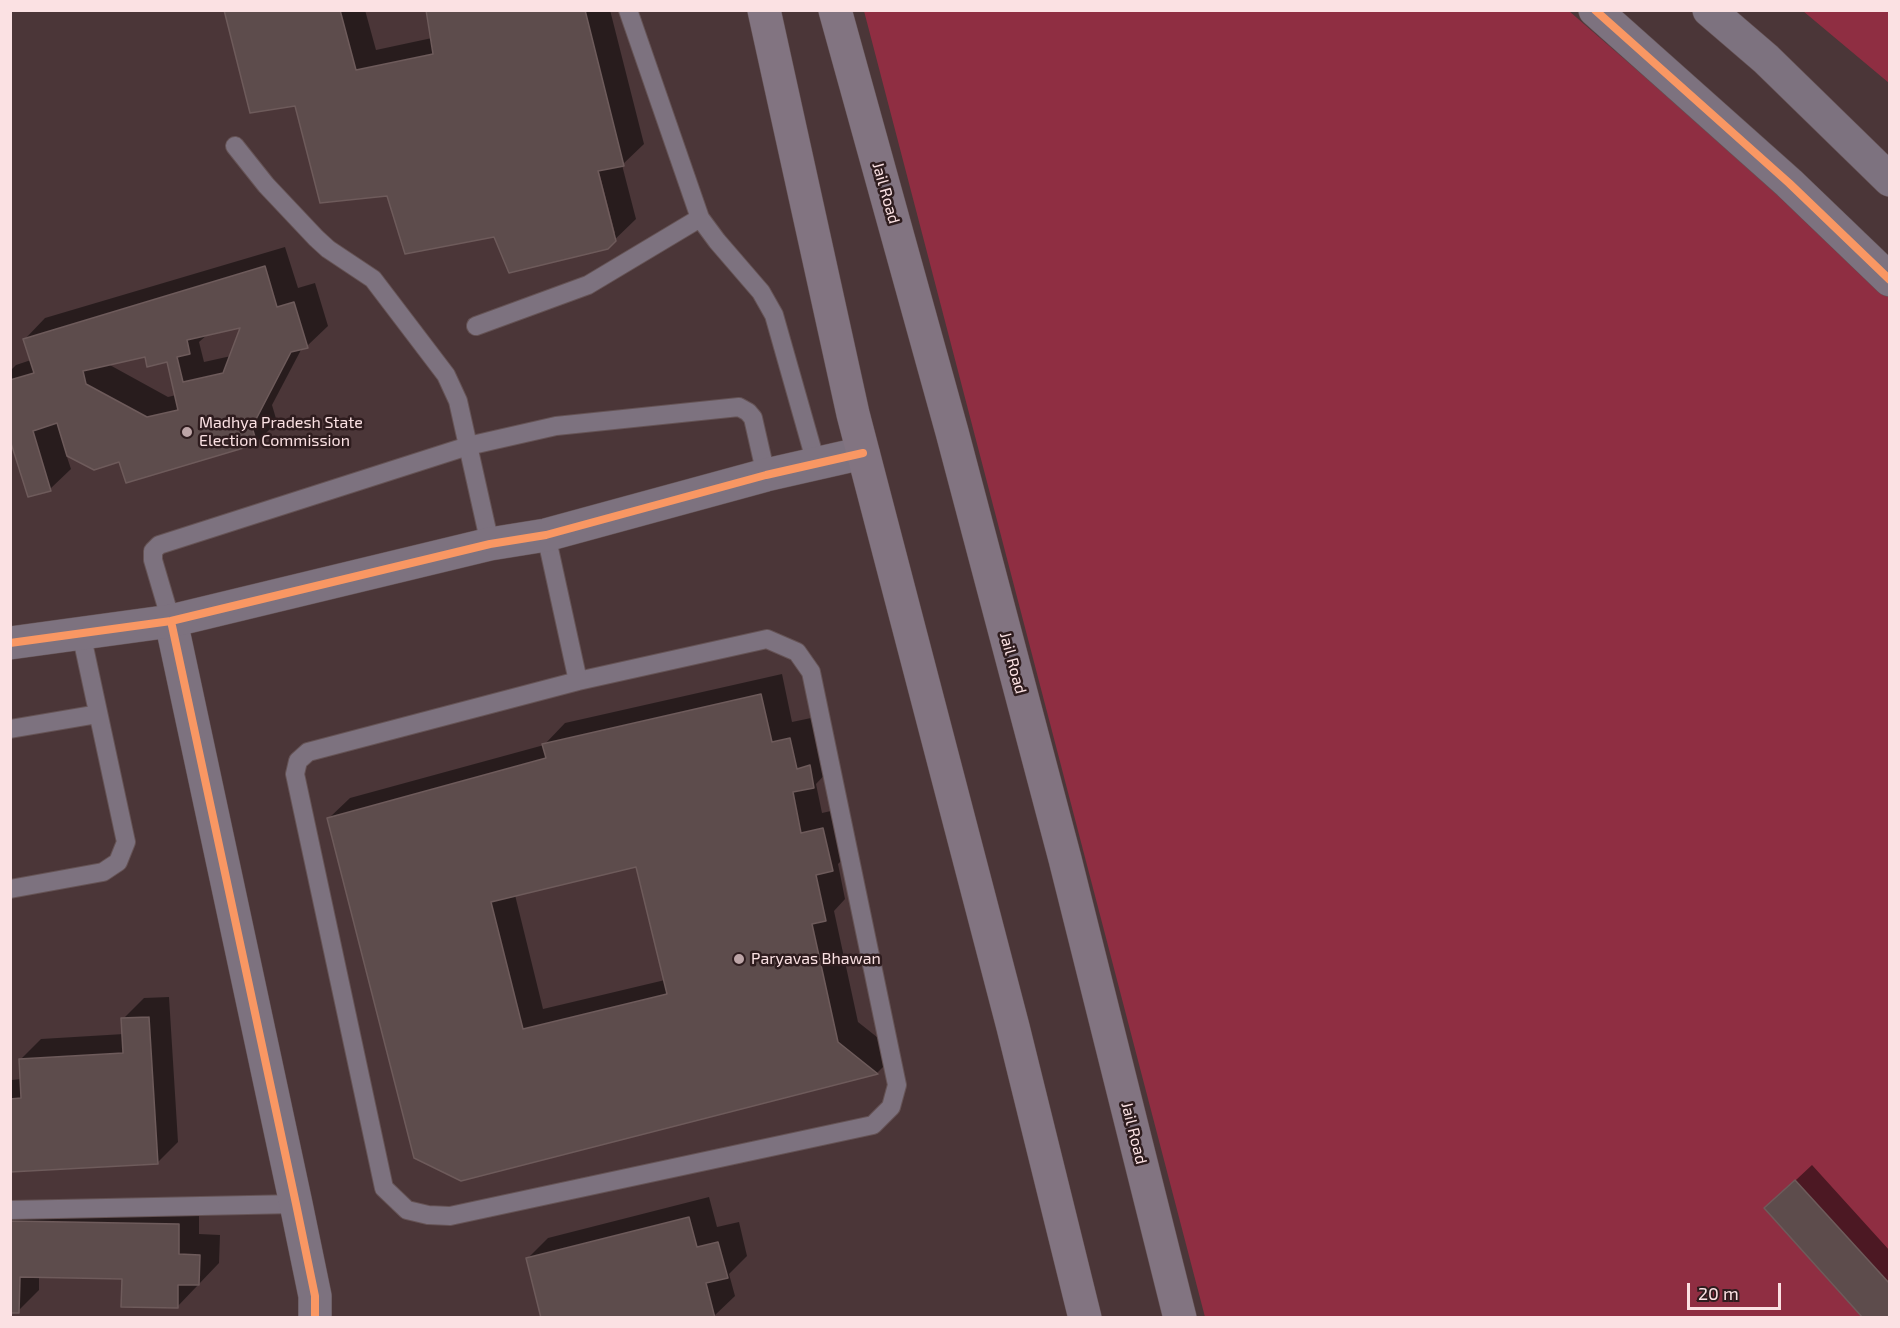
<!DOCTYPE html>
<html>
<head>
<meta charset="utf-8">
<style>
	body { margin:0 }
	#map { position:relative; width:1900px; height:1328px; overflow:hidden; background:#4b3638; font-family:"Exo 2",sans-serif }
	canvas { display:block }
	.frame { position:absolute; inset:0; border:12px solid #fbe1e3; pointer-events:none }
	.scale { position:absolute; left:1687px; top:1283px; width:94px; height:27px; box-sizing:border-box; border:3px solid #fbe1e3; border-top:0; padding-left:8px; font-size:18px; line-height:21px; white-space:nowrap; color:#fbe1e3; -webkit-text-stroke:4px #2e1c1e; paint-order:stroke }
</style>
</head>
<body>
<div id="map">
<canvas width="1900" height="1328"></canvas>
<div class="frame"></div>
<div class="scale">20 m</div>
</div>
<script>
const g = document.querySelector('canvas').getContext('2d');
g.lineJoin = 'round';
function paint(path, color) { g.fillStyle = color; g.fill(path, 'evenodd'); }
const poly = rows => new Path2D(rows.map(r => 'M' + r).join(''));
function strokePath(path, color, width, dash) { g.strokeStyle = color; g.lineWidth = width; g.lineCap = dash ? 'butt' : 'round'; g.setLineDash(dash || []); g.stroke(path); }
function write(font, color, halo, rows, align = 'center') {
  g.font = font + ' "Exo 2",sans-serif'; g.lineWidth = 5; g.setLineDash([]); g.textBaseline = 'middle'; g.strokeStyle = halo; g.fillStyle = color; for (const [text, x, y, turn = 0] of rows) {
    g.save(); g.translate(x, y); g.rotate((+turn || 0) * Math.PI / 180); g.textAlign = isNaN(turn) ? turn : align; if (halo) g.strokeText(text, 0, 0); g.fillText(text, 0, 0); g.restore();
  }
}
const green = poly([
	[864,11,1569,11,1889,289,1889,1317,1205,1317],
	[1803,11,1889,11,1889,83]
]);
const shadow = poly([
	[226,10,365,10,376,50,432,38,427,10,610,10,644,144,622,165,636,219,607,247,495,235,388,194,296,104],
	[594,164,597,164,615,233,612,233],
	[285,247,298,288,315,283,328,326,307,346,302,348,272,405,277,422,256,443,120,461,94,468,66,454,71,469,50,489,10,435,10,371,16,365,31,360,25,339,45,318],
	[242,326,231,356,204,362,199,342,208,334],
	[146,356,168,360,176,395,168,397,108,364],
	[782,674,792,722,811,718,818,749,830,746,834,765,816,784,822,813,844,808,853,849,838,864,845,899,834,911,858,1022,897,1053,877,1073,461,1180,329,818,350,798,544,745,565,723],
	[637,866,665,980,543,1009,515,895],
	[169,997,178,1142,157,1163,10,1171,10,1057,12,1080,21,1079,20,1060,41,1039,124,1034,123,1019,144,998],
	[1812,1165,1890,1251,1890,1318,1782,1193],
	[709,1197,717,1227,739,1222,747,1256,729,1274,735,1296,714,1316,527,1259,548,1238],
	[10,1200,199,1204,199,1234,220,1235,219,1263,177,1307,123,1277,39,1276,39,1290,18,1311,10,1311]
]);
const building = poly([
	[224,10,340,10,356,70,433,54,426,10,585,10,624,166,598,171,616,241,608,249,509,273,494,237,405,254,387,196,320,203,295,106,250,113,224,10],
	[265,266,277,307,294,302,308,348,291,352,252,427,257,444,126,483,119,462,94,470,67,456,57,423,33,431,51,491,28,497,10,440,10,380,34,373,23,339,265,266],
	[240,328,223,373,183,382,177,357,190,354,187,340,240,328],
	[145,357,147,367,167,362,178,410,147,417,86,384,83,371,145,357],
	[761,694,772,742,790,738,797,769,810,765,814,788,793,792,801,833,823,828,833,871,816,875,826,921,812,924,838,1042,878,1074,461,1181,414,1158,327,818,546,758,542,744,761,694],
	[636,867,667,994,523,1029,491,902,636,867],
	[149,1017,158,1164,10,1172,10,1099,21,1098,19,1059,123,1053,121,1018,149,1017],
	[1795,1180,1890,1284,1890,1318,1863,1318,1764,1208,1795,1180],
	[689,1217,697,1247,718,1242,728,1278,706,1283,715,1318,541,1318,526,1258,689,1217],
	[10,1221,179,1224,179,1254,200,1255,199,1285,178,1285,178,1308,121,1307,122,1279,20,1277,19,1313,10,1313,10,1221]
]);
const service = poly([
	[628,10,700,218,717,241,761,292,774,315,816,463],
	[235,146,266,185,316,238,328,249,373,279,446,375,458,401,490,544],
	[476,326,588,285,700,218],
	[546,535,578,681],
	[171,621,153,560,153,551,159,545,468,446,556,426,739,407,748,412,753,418,766,475],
	[767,639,797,652,811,672,897,1085,891,1107,873,1125,450,1216,428,1215,407,1210,384,1188,295,774,298,761,308,752,578,681,767,639],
	[10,729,98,714],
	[10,889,103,872,118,862,126,842,81,633],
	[10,1210,296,1204]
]);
const minor = poly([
	[171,621,296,1204,315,1296,315,1318]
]);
const tertiary = poly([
	[1595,10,1789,183,1890,280],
	[1709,10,1766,59,1890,180],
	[10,643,171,621,490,544,546,535,766,475,863,453]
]);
const secondary = poly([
	[764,10,853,414,1013,1027,1085,1318],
	[835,10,952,432,1065,859,1180,1318]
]);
const cycleway = poly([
	[1595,10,1789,183,1890,280],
	[171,621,296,1204,315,1296,315,1318],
	[10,643,171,621,490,544,546,535,766,475,863,453]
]);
const markers = [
	[187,432,6,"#bda5a7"],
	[739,959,6,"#bda5a7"]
];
const streetNames = [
	["Jail Road",886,193,74],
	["Jail Road",1013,663,75],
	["Jail Road",1134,1133,76]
];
const poiNames = [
	["Madhya Pradesh State",199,423],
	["Election Commission",199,441],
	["Paryavas Bhawan",751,959]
];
paint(green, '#8f2e42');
paint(shadow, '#0007');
paint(building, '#5d4c4c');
strokePath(building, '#6e5b5b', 1.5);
strokePath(service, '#655355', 20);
strokePath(minor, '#655355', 34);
strokePath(tertiary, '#655355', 34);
strokePath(secondary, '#655355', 34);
strokePath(service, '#7d727f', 18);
strokePath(minor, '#7d727f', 33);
strokePath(tertiary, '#7d727f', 33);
strokePath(secondary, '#827481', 33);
strokePath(cycleway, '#f99763', 8);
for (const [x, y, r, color] of markers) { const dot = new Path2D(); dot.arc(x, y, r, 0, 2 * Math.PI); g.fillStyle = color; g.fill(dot); strokePath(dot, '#2e1c1e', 2); }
write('16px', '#fbe1e3', '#2e1c1e', streetNames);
write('16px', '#fbe1e3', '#2e1c1e', poiNames, 'left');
</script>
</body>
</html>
